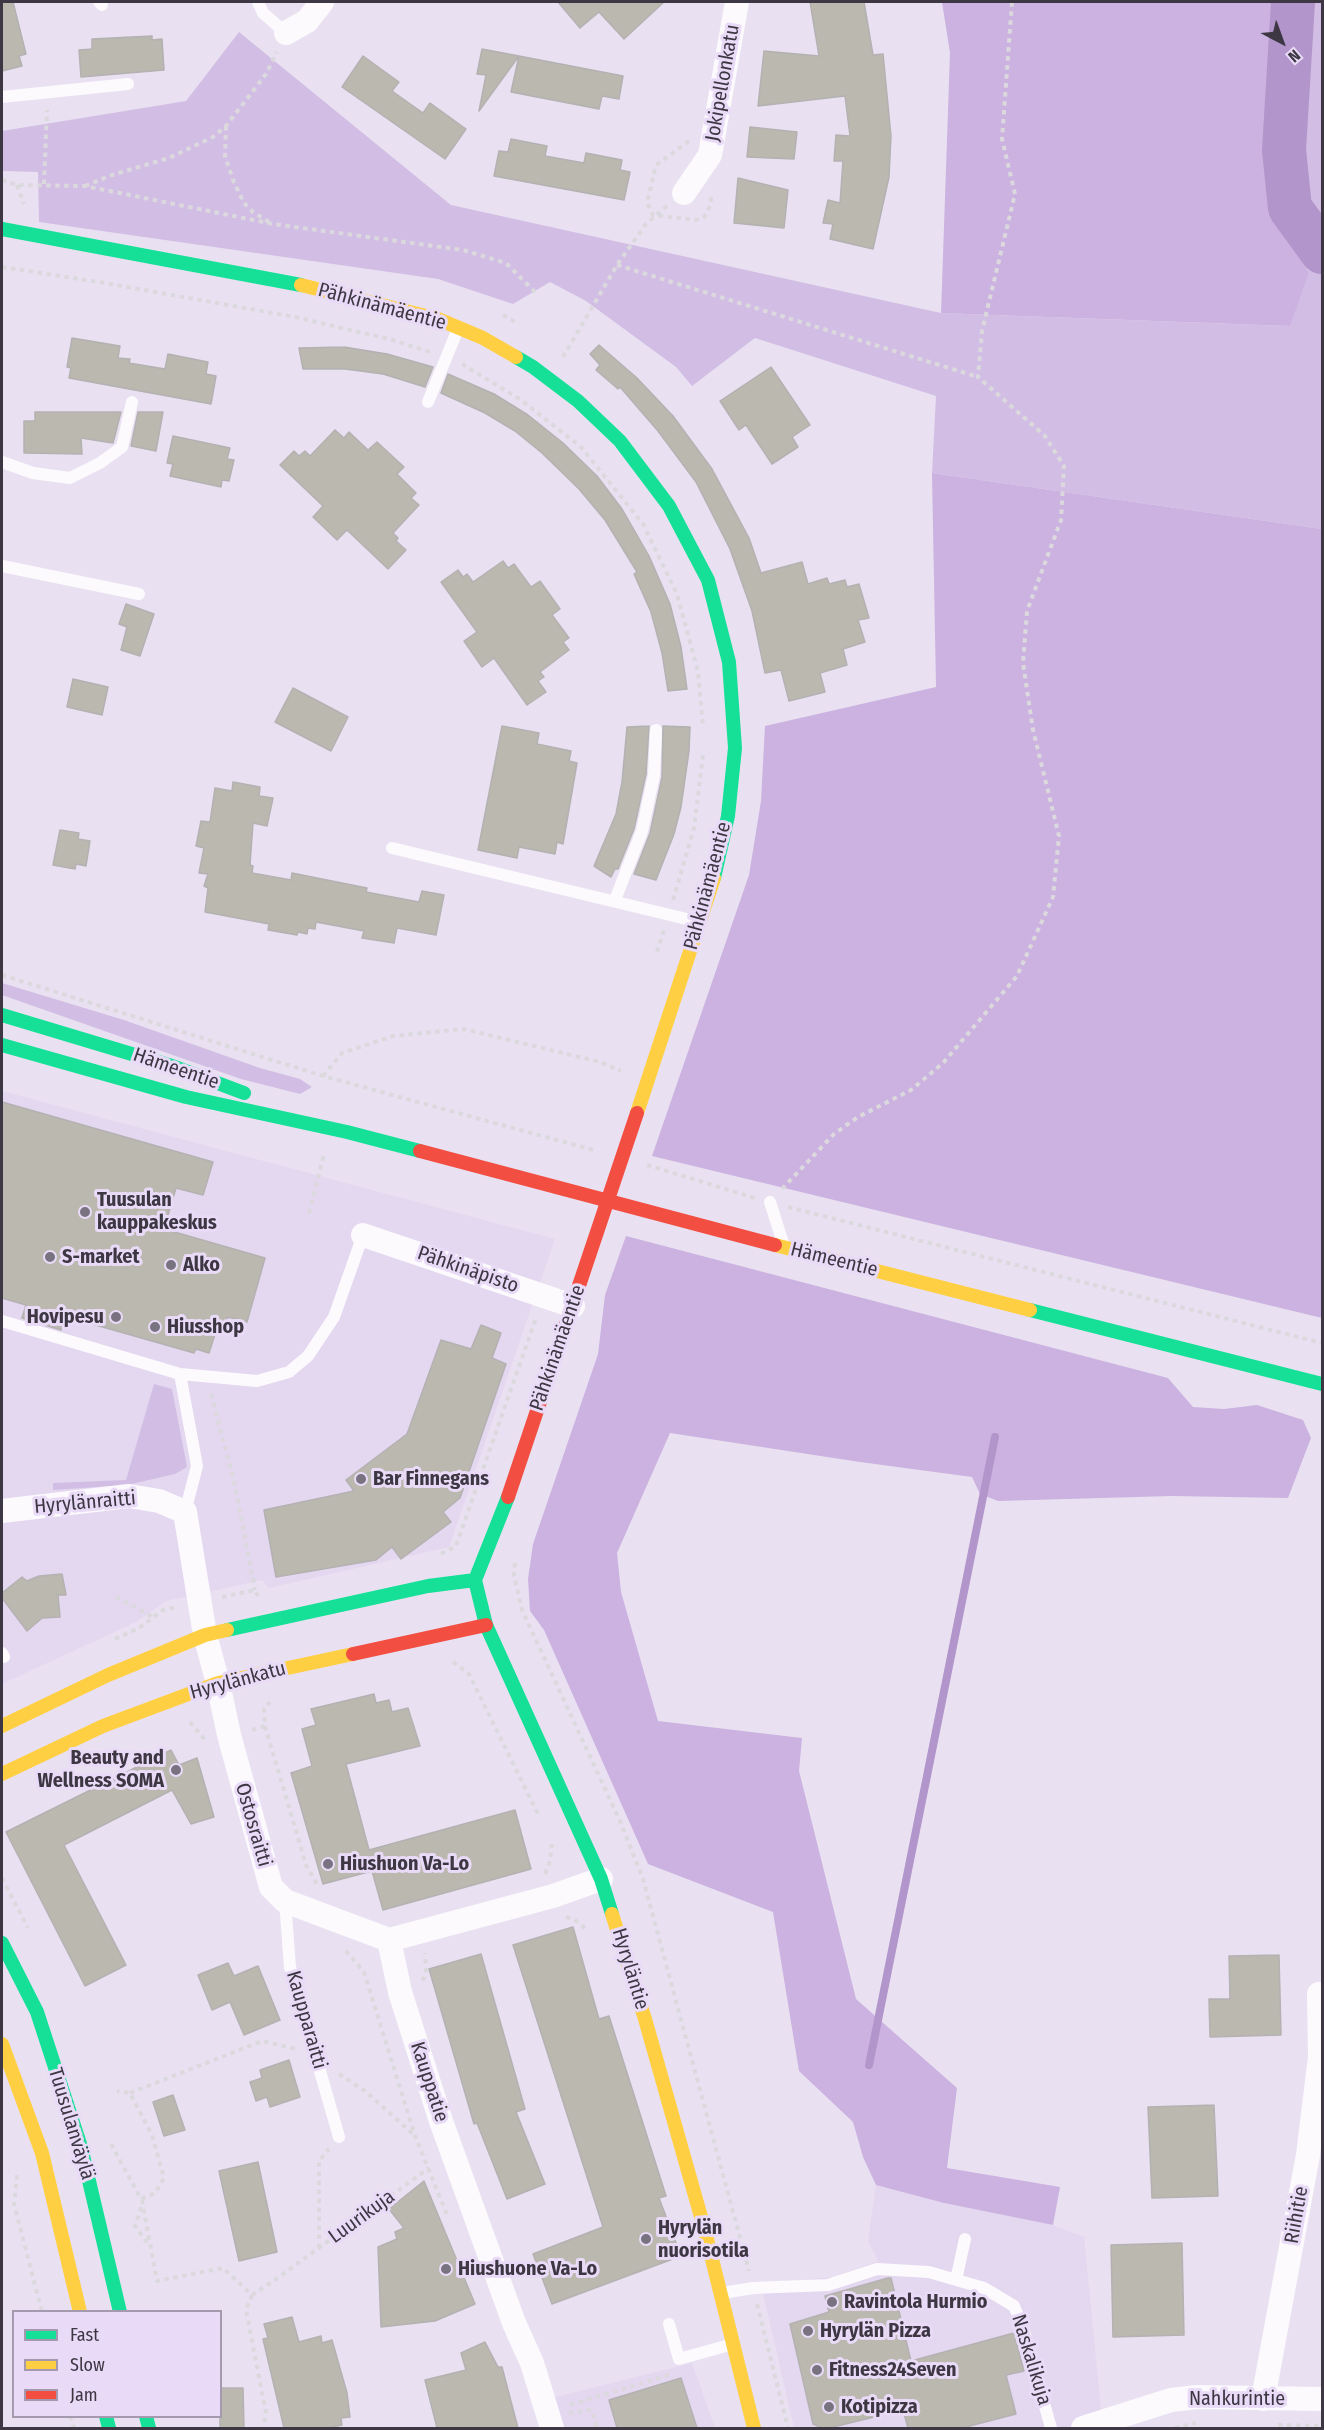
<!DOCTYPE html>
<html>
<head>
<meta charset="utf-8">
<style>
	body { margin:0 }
	#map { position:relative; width:1324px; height:2430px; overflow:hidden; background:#e9e1f1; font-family:"Fira Sans Condensed",sans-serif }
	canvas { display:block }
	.frame { position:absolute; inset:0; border:3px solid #3d3743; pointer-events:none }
	.legend { position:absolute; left:12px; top:2310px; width:210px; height:108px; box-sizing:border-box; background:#e9dbf7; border:2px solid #a499af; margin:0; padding:8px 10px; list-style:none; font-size:18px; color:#3d3743 }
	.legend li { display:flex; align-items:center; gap:12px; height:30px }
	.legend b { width:30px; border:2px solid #a499af }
	.north { position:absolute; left:1252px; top:12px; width:60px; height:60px; -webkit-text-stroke:4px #e9dbf7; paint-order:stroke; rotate:139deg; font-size:16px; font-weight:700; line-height:24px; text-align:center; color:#3d3743 }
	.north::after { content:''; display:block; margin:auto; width:21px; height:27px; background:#3d3743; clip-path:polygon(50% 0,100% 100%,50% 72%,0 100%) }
</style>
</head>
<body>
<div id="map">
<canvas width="1324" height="2430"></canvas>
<div class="frame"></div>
<ul class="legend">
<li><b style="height:8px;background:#16e098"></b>Fast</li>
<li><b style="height:8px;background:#ffcf43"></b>Slow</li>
<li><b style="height:8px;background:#f24e42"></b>Jam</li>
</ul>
<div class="north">N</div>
</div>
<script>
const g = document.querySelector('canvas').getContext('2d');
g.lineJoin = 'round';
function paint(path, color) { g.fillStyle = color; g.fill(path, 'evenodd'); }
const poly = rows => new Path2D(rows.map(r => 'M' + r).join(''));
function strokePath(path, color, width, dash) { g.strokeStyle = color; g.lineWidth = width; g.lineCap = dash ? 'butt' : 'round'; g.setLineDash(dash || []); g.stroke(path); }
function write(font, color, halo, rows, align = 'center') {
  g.font = font + ' "Fira Sans Condensed",sans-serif'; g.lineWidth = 6; g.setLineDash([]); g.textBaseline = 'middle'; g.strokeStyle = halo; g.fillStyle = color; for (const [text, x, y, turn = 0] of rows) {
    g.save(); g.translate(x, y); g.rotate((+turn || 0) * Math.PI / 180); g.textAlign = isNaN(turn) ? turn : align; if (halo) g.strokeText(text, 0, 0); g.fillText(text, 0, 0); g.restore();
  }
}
const built = poly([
	[2,1091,555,1239,449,1547,269,1588,262,1580,166,1601,136,1622,2,1684],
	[876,2185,944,2203,1053,2225,1084,2237,1102,2419,1072,2428,794,2428,761,2284,833,2277,878,2261,868,2241],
	[692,2363,715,2428,561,2428,552,2398]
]);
const green = poly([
	[1281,2,1322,2,1322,529,932,473,936,396,755,338,692,386,676,367,586,301,550,282,513,304,438,279,39,222,38,172,2,171,2,131,186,101,239,32,451,205,941,313,1289,326,1309,273,1277,216,1272,172],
	[2,983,124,1020,260,1068,300,1079,312,1087,300,1094,241,1079,2,995],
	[154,1384,172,1389,187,1467,175,1474,127,1485,53,1490,53,1483,126,1480]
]);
const forest = poly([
	[942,2,1281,2,1272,172,1277,216,1309,273,1290,326,941,313,950,53],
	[932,473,1322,529,1322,1318,652,1156,749,875,761,801,765,726,936,687],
	[626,1236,1168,1378,1193,1407,1224,1409,1257,1405,1303,1420,1311,1438,1288,1498,1171,1496,998,1501,980,1494,972,1477,860,1462,670,1433,617,1553,621,1592,658,1721,802,1738,799,1771,856,1999,957,2088,947,2168,1060,2187,1053,2225,944,2203,876,2185,863,2157,853,2122,799,2071,773,1912,648,1864,544,1630,530,1611,528,1579,533,1544,598,1354,605,1295]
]);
const stream = poly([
	[869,2065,995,1437]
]);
const river = poly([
	[1293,2,1284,150,1290,208,1322,252]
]);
const building = poly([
	[2,2,13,2,26,54,19,56,22,66,2,71,2,2],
	[558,2,664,2,624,39,599,12,580,28,558,2],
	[810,2,864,2,873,55,883,54,891,136,889,177,873,249,830,239,833,224,823,223,828,200,840,203,843,161,834,161,836,135,850,136,845,96,758,106,764,51,819,56,810,2],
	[152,36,152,40,162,39,164,70,81,77,79,50,92,49,92,39,152,36],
	[482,49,519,56,479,111,486,75,477,74,482,49],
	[363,56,399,82,392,91,423,113,430,103,466,129,445,159,342,87,363,56],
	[519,56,623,76,619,99,602,96,599,109,511,92,519,56],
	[750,127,797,132,794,159,747,157,750,127],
	[511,139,547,146,545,156,584,163,586,153,622,160,620,170,630,172,624,200,494,176,499,151,508,152,511,139],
	[738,178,788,190,784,228,734,223,738,178],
	[72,338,120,346,118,358,130,359,129,363,165,369,168,354,208,362,206,374,216,376,211,404,69,378,71,368,67,367,72,338],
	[599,345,637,378,673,416,712,469,749,538,761,573,802,562,808,584,827,578,829,584,845,580,847,587,859,584,869,618,858,620,865,642,843,649,847,665,820,673,825,692,789,701,781,670,765,673,752,611,730,549,696,482,658,431,620,387,618,389,596,370,600,365,590,354,599,345],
	[344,347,387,354,433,367,425,387,383,374,345,369,303,369,299,348,344,347],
	[771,367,810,425,792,437,798,447,772,464,746,425,739,430,720,401,771,367],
	[448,374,494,394,528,415,563,443,597,476,622,509,649,556,670,604,681,647,687,689,668,691,662,653,651,612,634,574,637,572,605,520,579,489,542,453,515,431,485,413,441,393,448,374],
	[35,412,121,412,113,443,81,438,82,454,24,453,24,421,35,421,35,412],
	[138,412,163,412,156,451,131,446,138,412],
	[335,430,344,438,349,432,368,450,377,442,404,467,397,474,416,493,411,498,419,505,393,533,398,538,396,541,406,550,388,569,347,530,337,540,313,517,323,506,280,465,294,451,299,456,305,451,310,456,335,430],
	[173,436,230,448,227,459,234,460,229,481,222,480,221,487,170,476,173,464,167,463,173,436],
	[503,561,508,568,514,564,531,587,540,581,560,609,552,615,569,638,563,642,569,650,540,672,544,677,538,681,546,692,527,705,494,658,482,667,464,641,477,632,441,582,458,570,463,577,467,574,473,582,503,561],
	[126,604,154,614,140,656,121,650,127,627,119,624,126,604],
	[73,679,108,687,102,715,67,707,73,679],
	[293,688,348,717,331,751,275,722,293,688],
	[502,726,539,733,537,744,571,751,569,761,577,763,563,844,557,842,555,854,519,847,517,858,478,850,502,726],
	[649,726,646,774,634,829,618,869,615,869,611,877,594,866,616,814,622,782,627,727,649,726],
	[663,726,690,727,689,751,681,807,674,834,656,880,634,874,650,833,662,777,663,726],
	[233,782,260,787,259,796,273,798,267,826,253,823,250,865,253,866,252,873,291,880,292,873,367,888,366,892,419,902,422,891,444,895,436,935,397,928,394,943,362,938,364,931,316,922,315,929,308,928,307,934,298,932,297,935,268,930,269,924,205,912,208,888,204,886,208,874,199,873,204,848,196,846,201,821,210,822,215,788,232,791,233,782],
	[60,830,79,833,78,839,90,841,86,866,76,864,75,869,53,865,60,830],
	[2,1102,213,1162,203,1195,176,1188,164,1229,265,1258,247,1322,228,1317,223,1333,216,1331,209,1353,196,1349,194,1353,64,1316,61,1330,22,1318,26,1305,2,1298,2,1102],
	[481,1325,501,1333,492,1358,506,1364,460,1498,443,1512,451,1522,401,1559,392,1547,376,1560,276,1577,264,1510,354,1491,346,1480,407,1434,441,1340,471,1349,481,1325],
	[62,1574,66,1595,58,1595,60,1617,42,1618,27,1631,2,1598,2,1593,22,1577,27,1581,39,1576,62,1574],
	[374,1694,376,1703,389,1700,392,1712,408,1708,420,1746,346,1764,369,1850,515,1810,531,1869,383,1910,372,1871,323,1884,291,1773,312,1766,302,1729,316,1725,311,1709,374,1694],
	[171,1750,179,1765,197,1758,214,1817,191,1824,172,1790,64,1845,126,1965,85,1986,6,1832,171,1750],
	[573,1927,599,2019,609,2016,666,2196,659,2198,681,2256,552,2304,533,2254,603,2227,513,1945,573,1927],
	[481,1954,525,2109,516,2112,545,2184,507,2199,477,2123,474,2124,429,1969,481,1954],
	[1279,1955,1281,2035,1210,2037,1209,1999,1230,1999,1229,1956,1279,1955],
	[228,1963,234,1976,258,1966,280,2020,244,2035,230,2002,212,2010,198,1975,228,1963],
	[289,2060,300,2097,270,2107,267,2097,256,2101,250,2082,262,2078,260,2070,289,2060],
	[173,2095,185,2130,164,2136,153,2102,173,2095],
	[1214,2105,1218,2196,1152,2198,1148,2107,1214,2105],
	[258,2162,277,2252,239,2261,219,2171,258,2162],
	[424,2181,475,2304,435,2321,381,2327,378,2247,397,2239,395,2232,404,2228,389,2209,424,2181],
	[1182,2243,1184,2335,1113,2337,1111,2245,1182,2243],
	[888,2278,891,2278,911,2361,1014,2333,1024,2371,1006,2375,1016,2414,962,2428,908,2428,903,2410,829,2428,822,2428,813,2424,790,2324,829,2312,825,2296,888,2278],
	[292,2317,299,2342,321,2336,322,2343,332,2340,347,2393,350,2417,341,2418,342,2425,328,2428,284,2428,263,2339,268,2338,264,2324,292,2317],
	[485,2342,498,2367,502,2367,518,2428,437,2428,425,2380,466,2370,461,2353,485,2342],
	[681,2378,697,2428,617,2428,609,2400,681,2378],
	[220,2388,243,2388,244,2428,220,2428,220,2388]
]);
const path = poly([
	[226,126,225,156,233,180,244,203,253,212,269,222],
	[689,141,656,165,647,203,653,215,696,220,704,217,708,211,712,196],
	[2,180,17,185,85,186,273,224,463,250,506,263,538,295],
	[44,184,47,110],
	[17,185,24,204],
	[85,186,112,175,169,158,213,137,226,126,266,74,277,52],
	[617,265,978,377],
	[2,267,105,283,295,317,389,339,430,352],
	[503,315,519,324],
	[563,357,617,265,646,224,667,206],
	[462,364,521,400,581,447,643,524,677,594,698,671,703,727],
	[673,900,694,828,703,755],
	[657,952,664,930],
	[2,975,323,1076,597,1151],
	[323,1076,342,1053,393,1036,464,1029,600,1062,621,1071],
	[647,1165,755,1198],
	[782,1189,834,1134,858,1117,911,1090,943,1063,1017,976,1053,897,1059,836,1033,730,1023,663,1027,611,1061,520,1064,466,1045,436,978,377,982,331,1015,194,1002,139,1012,2],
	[788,1207,1322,1343],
	[309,1213,324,1154],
	[211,1394,234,1481,255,1590],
	[441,1554,456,1546,536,1318],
	[515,1563,514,1576,522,1610,620,1821,643,1879,749,2271],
	[116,1597,153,1617],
	[222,1597,255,1590,258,1596],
	[115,1639,139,1628,163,1610,177,1607],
	[453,1662,469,1674,539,1816],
	[190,1722,205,1740],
	[265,1726,306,1865,319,1888],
	[252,1730,265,1726,264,1709,270,1702],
	[545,1874,550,1861,552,1844],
	[2,1878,28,1928],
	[566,1917,574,1919,587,1930],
	[346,1951,364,1972,415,2136,448,2217],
	[423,1981,426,1971,425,1953],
	[339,2074,365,2091,414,2135],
	[130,2093,262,2041,296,2049],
	[111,2144,141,2199,155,2193,164,2178,152,2135,130,2093,117,2091],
	[17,2175,14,2204,42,2312],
	[142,2200,157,2281,223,2268,252,2295,272,2282,429,2168],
	[141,2207,135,2226,149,2245],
	[319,2248,319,2161,329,2149],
	[252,2295,246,2310,266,2413,263,2428],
	[757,2304,788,2428],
	[570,2405,672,2374],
	[569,2413,592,2410,597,2428],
	[70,2416,74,2428],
	[1278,2425,1322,2426],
	[1175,2428,1196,2423]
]);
const lane = poly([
	[99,2,102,5],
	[258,2,263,13,286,33],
	[2,97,128,84],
	[428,402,458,329],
	[2,462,33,473,70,478,100,463,122,447,132,402],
	[2,566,139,594],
	[392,848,699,922],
	[615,900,642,831,654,775,656,730],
	[770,1202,783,1243],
	[2,1321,180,1374,257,1381,289,1372,308,1356,334,1317,363,1235],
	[180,1374,197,1466,185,1512],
	[2,1653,4,1657],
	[285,1901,290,1967,339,2137],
	[956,2280,965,2239],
	[722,2293,753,2288,828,2285,877,2269,929,2272,984,2288,1014,2306,1023,2327,1051,2428],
	[669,2324,679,2359,733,2344]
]);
const street = poly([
	[286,33,307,21,322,2],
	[684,193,710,155,737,2],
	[363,1235,573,1306],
	[2,1511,129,1496,159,1501,185,1512,205,1635,218,1683,229,1735,271,1887,285,1901,389,1940],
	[1263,2399,1308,2155,1320,2057,1319,1994],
	[552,2428,532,2363,514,2323,441,2121,400,1992,389,1940,553,1896,601,1879],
	[1083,2428,1171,2400,1197,2397,1322,2399]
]);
const fast = poly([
	[2,229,301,285],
	[516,357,533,367,578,401,620,441,669,506,708,580,729,662,735,748,728,816,714,878],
	[2,1015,175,1067,244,1093],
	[2,1045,186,1097,347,1132,420,1151],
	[1030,1310,1322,1384],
	[508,1497,475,1580,486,1625,601,1879,612,1914],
	[227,1630,428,1586,475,1580],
	[2,1943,37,2012,81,2147,120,2312],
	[106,2416,109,2428],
	[146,2416,149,2428]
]);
const slow = poly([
	[301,285,438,319,483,338,516,357],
	[637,1113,714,878],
	[775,1245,1030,1310],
	[2,1726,108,1675,205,1635,227,1630],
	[2,1774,103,1726,218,1683,353,1654],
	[612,1914,645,2019,705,2231,754,2428],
	[2,2044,42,2153,80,2312]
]);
const jam = poly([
	[420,1151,775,1245],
	[508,1497,637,1113],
	[353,1654,486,1625]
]);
const markers = [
	[85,1212,6,"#797280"],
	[50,1257,6,"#797280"],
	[171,1265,6,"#797280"],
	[116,1317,6,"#797280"],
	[155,1327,6,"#797280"],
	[361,1479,6,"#797280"],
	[176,1770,6,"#797280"],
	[328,1864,6,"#797280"],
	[646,2239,6,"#797280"],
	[446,2269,6,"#797280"],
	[832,2302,6,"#797280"],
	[808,2331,6,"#797280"],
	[817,2370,6,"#797280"],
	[829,2407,6,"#797280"]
];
const streetNames = [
	["Jokipellonkatu",723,83,-80],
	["Pähkinämäentie",382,307,15],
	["Pähkinämäentie",708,886,-75],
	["Hämeentie",176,1069,19],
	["Hämeentie",834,1260,14],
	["Pähkinäpisto",468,1270,19],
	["Pähkinämäentie",558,1348,-71],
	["Hyrylänraitti",85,1503,-5],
	["Hyrylänkatu",238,1681,-15],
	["Ostosraitti",253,1825,74],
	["Hyryläntie",630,1969,73],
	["Kaupparaitti",306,2020,74],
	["Kauppatie",429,2082,72],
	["Tuusulanväylä",71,2124,73],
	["Riihitie",1297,2215,-80],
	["Luurikuja",362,2217,-36],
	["Naskalikuja",1031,2360,73],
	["Nahkurintie",1237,2399]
];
const poiNames = [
	["Tuusulan",97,1200],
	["kauppakeskus",97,1223],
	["S-market",62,1257],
	["Alko",183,1265],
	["Hovipesu",104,1317,"right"],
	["Hiusshop",167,1327],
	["Bar Finnegans",373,1479],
	["Beauty and",164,1758,"right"],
	["Wellness SOMA",164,1781,"right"],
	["Hiushuon Va-Lo",340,1864],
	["Hyrylän",658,2228],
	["nuorisotila",658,2251],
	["Hiushuone Va-Lo",458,2269],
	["Ravintola Hurmio",844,2302],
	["Hyrylän Pizza",820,2331],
	["Fitness24Seven",829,2370],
	["Kotipizza",841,2407]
];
paint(built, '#e4d7f0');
paint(green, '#d2bee4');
paint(forest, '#cbb2e0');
strokePath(stream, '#b295ca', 8);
strokePath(river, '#b295ca', 44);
paint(building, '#bab8af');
strokePath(building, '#b4b1b2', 1.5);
strokePath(path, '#dbd9dd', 4, [4.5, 4.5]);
strokePath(lane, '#fcfafd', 12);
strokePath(street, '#fcfafd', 24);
strokePath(fast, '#16e098', 14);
strokePath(slow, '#ffcf43', 14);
strokePath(jam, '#f24e42', 14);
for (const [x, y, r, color] of markers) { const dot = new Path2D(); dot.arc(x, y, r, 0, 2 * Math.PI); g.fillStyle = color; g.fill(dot); strokePath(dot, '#e9dbf7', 2); }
write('20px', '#3d3743', '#e9dbf7', streetNames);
write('bold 20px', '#3d3743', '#e9dbf7', poiNames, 'left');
</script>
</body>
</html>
